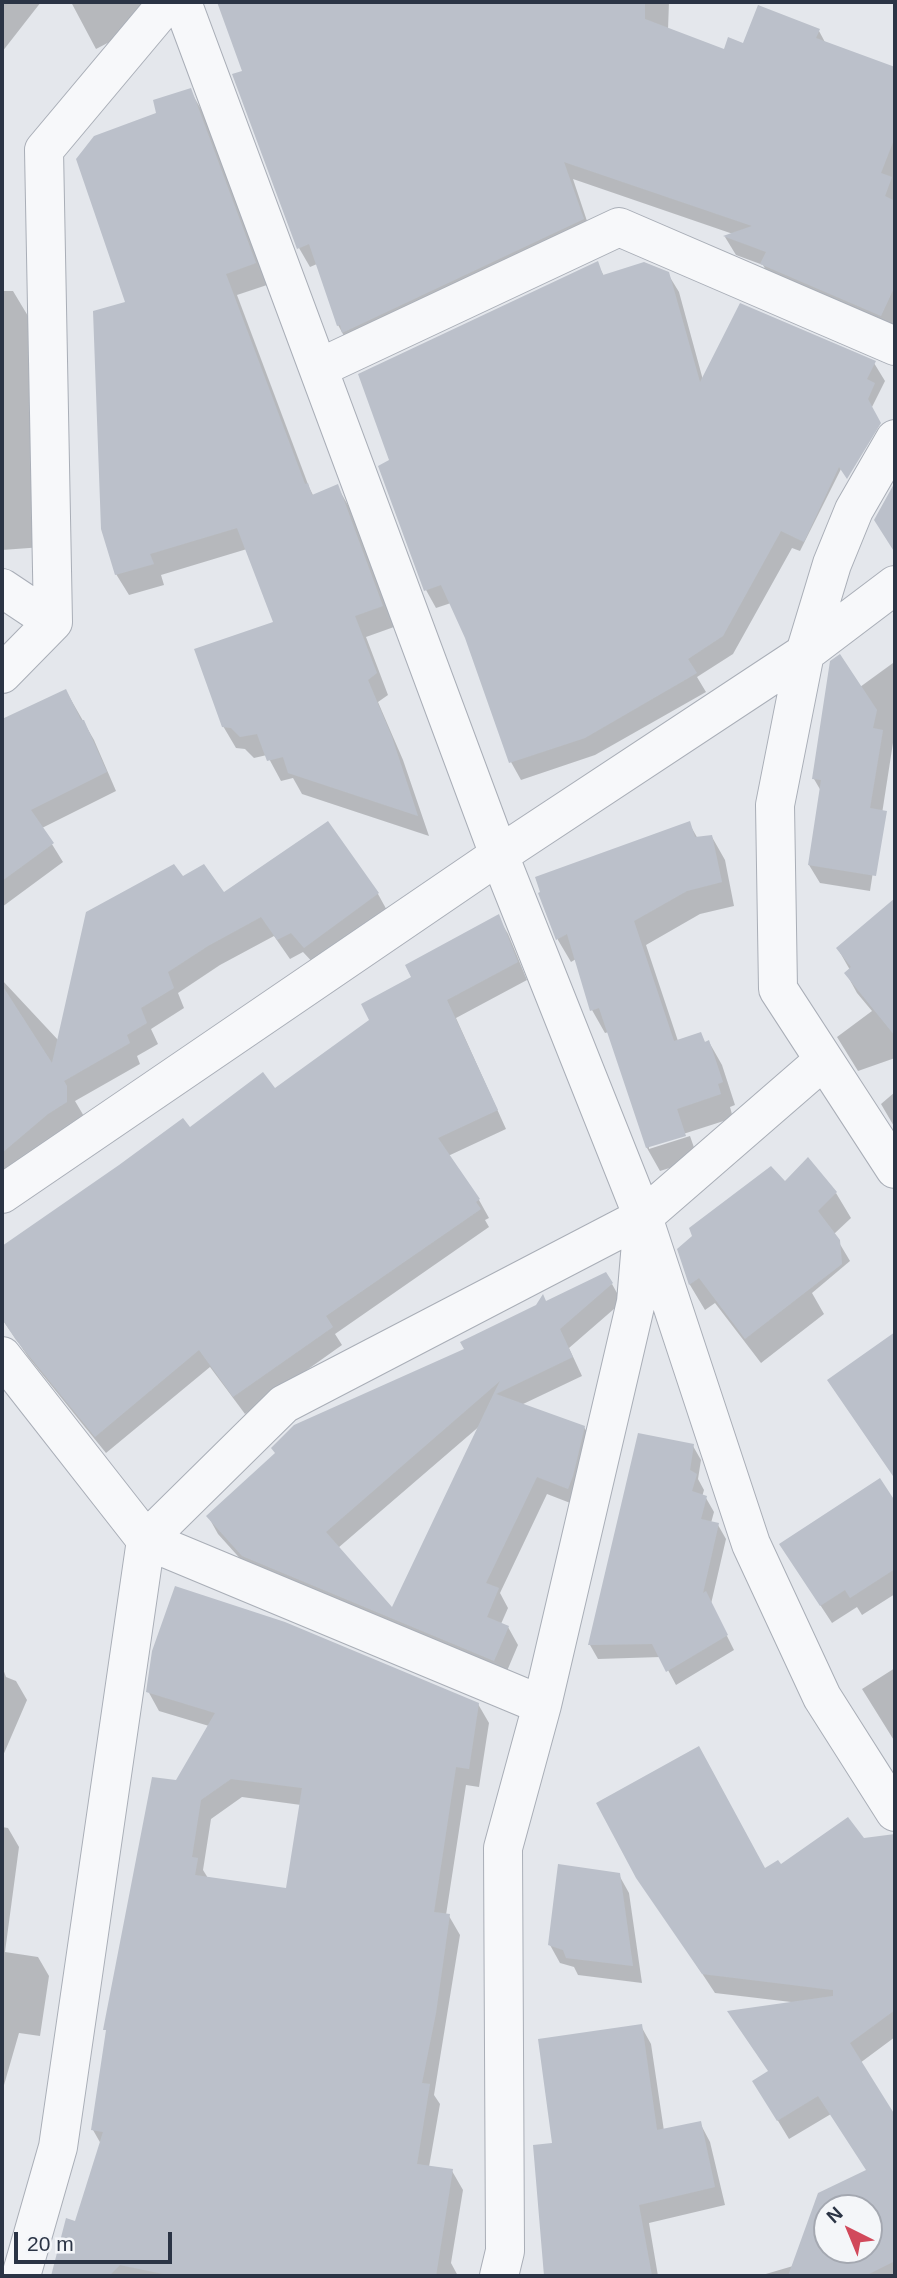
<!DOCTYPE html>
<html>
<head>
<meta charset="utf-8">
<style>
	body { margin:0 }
	#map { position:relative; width:897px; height:2278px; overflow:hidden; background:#e4e7ec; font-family:Arial,sans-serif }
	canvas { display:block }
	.frame { position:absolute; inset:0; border:4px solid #2b3445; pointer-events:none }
	.north { position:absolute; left:813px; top:2194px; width:70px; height:70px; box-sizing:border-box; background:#f4f6f9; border:2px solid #a4a8b1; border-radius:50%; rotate:317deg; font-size:19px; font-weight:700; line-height:28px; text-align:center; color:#2b3445 }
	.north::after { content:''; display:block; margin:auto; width:24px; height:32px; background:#d1495b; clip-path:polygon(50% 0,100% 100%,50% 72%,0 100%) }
	.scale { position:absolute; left:14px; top:2232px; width:158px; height:32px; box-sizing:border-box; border:4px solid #2b3445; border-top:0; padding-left:9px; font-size:21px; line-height:24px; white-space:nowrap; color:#2b3445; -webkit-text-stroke:5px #f4f6f9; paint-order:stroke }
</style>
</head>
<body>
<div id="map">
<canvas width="897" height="2278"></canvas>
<div class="frame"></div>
<div class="north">N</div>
<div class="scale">20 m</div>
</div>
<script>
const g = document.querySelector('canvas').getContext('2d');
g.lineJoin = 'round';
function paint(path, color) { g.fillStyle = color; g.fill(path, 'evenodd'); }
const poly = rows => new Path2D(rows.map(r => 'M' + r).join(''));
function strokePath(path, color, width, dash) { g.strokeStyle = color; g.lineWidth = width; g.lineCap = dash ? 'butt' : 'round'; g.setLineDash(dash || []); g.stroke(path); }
const shadow = poly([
	[2,2,41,2,2,52],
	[71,2,153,2,155,6,126,22,127,33,96,49],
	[251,2,669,2,668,30,725,51,744,45,819,31,826,44,895,69,895,327,773,283,763,265,736,255,725,237,733,234,573,179,593,239,349,345,338,325,317,264,310,267,299,248,230,10],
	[190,90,202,111,267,285,237,295,309,487,314,497,337,486,349,507,394,627,366,637,388,695,378,702,403,760,429,836,302,794,293,778,281,781,267,755,254,758,245,749,236,748,223,726,275,623,247,549,161,575,164,585,129,595,116,574,127,303,158,115],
	[597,263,604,276,668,274,679,292,703,380,874,363,885,381,800,551,792,548,733,654,697,677,706,692,595,755,521,780,511,762,467,637,451,603,436,608,426,590,380,466,392,461],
	[2,291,13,291,28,316,43,547,2,550],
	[893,663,895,667,895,730,870,891,820,883,809,865,821,791,814,779,860,687],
	[66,691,94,740,116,791,42,828,63,862,2,907,2,754,39,730],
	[689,823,698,839,712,837,725,860,734,906,700,914,646,945,678,1041,709,1042,722,1065,735,1105,730,1107,733,1118,649,1145,649,1149,690,1136,698,1159,660,1171,647,1148,609,1032,605,1033,592,1010,576,959,571,962,558,940,540,894],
	[182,879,223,894,378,894,389,914,317,967,303,952,290,959,274,936,220,965,178,993,184,1008,151,1029,158,1044,137,1056,140,1064,75,1101,85,1118,2,1182,2,980,59,1041],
	[895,901,895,1058,858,1071,837,1037,872,1011,857,993,846,973,850,970,838,949],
	[498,917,508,934,527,980,456,1018,506,1129,448,1156,479,1200,489,1218,485,1220,489,1227,335,1334,342,1345,245,1414,210,1367,106,1453,29,1358,2,1319,2,1248,120,1167,190,1130,275,1091,371,1020,413,978],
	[895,1092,895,1128,881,1104],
	[836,1193,851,1218,834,1234,850,1261,812,1293,824,1314,761,1363,715,1303,705,1310,690,1285,679,1250],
	[612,1284,622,1302,569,1348,582,1376,521,1405,584,1427,594,1445,578,1506,547,1494,500,1593,508,1608,501,1624,508,1627,518,1645,504,1678,254,1574,218,1534,208,1516,466,1350,546,1303],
	[482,1424,393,1610,338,1548],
	[895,1334,895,1439,877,1452,829,1380],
	[693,1446,701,1460,698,1479,704,1490,702,1497,706,1498,714,1512,711,1523,718,1525,726,1539,711,1604,734,1650,676,1685,661,1657,598,1659,590,1645],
	[879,1480,895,1505,895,1594,862,1615,857,1607,832,1623,792,1562],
	[2,1666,6,1677,16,1681,27,1700,2,1758],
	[895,1668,895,1742,862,1689],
	[148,1691,478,1704,489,1723,479,1787,466,1785,446,1915,449,1916,460,1935,434,2095,440,2104,429,2167,452,2171,463,2190,451,2263,458,2276,52,2276,67,2220,76,2223,101,2144,93,2130,177,1782,209,1726,159,1711],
	[242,1797,301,1805,288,1890,208,1878,203,1870,211,1819],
	[2,1827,8,1828,19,1847,5,1952,38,1957,49,1976,40,2036,19,2033,2,2092],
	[871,1839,895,1875,895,2037,860,2063,892,2114,895,2113,895,2276,759,2276,793,2266,820,2195,868,2171,831,2114,789,2139,766,2101,769,2072,791,2002,715,1993,638,1877,765,1870],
	[827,2208,869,2208,869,2250,827,2250],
	[619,1875,629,1893,642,1983,578,1975,574,1967,560,1963,550,1945],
	[641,2026,651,2044,664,2131,700,2123,710,2142,725,2205,649,2223,658,2276,545,2276,535,2146,554,2145]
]);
const building = poly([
	[217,2,645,2,645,19,724,49,728,37,743,43,758,5,820,29,816,38,895,67,895,137,881,173,892,177,885,196,895,201,895,286,881,316,760,264,766,252,723,236,752,226,564,162,584,219,342,333,340,325,337,326,309,244,297,249,232,74,242,71],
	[191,88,256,263,226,274,305,484,308,483,312,495,338,484,383,606,355,616,377,673,368,680,392,737,418,816,288,773,283,757,267,761,257,734,240,737,231,728,222,727,194,649,273,622,237,528,150,554,154,564,115,575,101,529,93,311,125,302,76,159,94,136,156,113,153,100],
	[598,261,603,275,644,262,669,272,700,382,740,303,876,361,867,379,875,383,868,399,881,423,847,479,839,467,804,542,781,531,723,636,688,659,697,673,585,738,509,763,465,638,441,585,424,591,378,466,389,460,358,374],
	[895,482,895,553,874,520],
	[840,654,877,710,873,728,883,730,870,808,887,811,876,876,808,865,821,780,812,779,830,661],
	[66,689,81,720,84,720,107,772,31,810,54,843,2,881,2,719],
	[328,821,379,893,304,948,291,933,277,940,261,917,208,946,168,972,174,988,141,1008,147,1023,127,1035,130,1043,64,1081,67,1086,67,1102,48,1114,2,1153,2,985,52,1063,86,912,174,864,183,876,204,864,224,892],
	[690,821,695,837,712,835,722,882,687,891,634,921,674,1041,701,1032,705,1042,709,1040,723,1082,718,1084,721,1094,677,1109,686,1136,646,1148,599,1008,590,1011,567,934,556,940,538,893,540,892,535,877],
	[895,898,895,1036,844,973,851,967,836,948],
	[499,914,518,962,447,1000,498,1110,438,1138,480,1199,476,1202,481,1209,326,1316,333,1327,233,1397,199,1350,95,1437,16,1340,2,1319,2,1246,119,1165,183,1118,190,1127,263,1072,275,1088,369,1020,361,1004,411,977,405,965],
	[808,1157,837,1192,818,1211,840,1240,842,1264,745,1339,699,1278,689,1285,677,1249,692,1236,689,1228,771,1166,785,1181],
	[606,1272,613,1283,560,1329,573,1357,496,1394,585,1426,573,1476,568,1489,537,1477,486,1583,499,1588,487,1617,509,1626,494,1661,242,1556,206,1516,275,1453,271,1448,294,1425,464,1349,460,1342,536,1305,543,1294,546,1301],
	[500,1381,493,1395,392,1607,326,1532],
	[895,1332,895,1479,827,1380],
	[638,1433,694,1444,690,1470,697,1474,692,1491,707,1496,701,1519,719,1523,703,1593,706,1591,728,1635,666,1672,652,1644,588,1645],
	[880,1478,895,1501,895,1569,850,1598,845,1590,820,1606,779,1544],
	[175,1586,285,1622,479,1703,469,1769,456,1767,434,1912,450,1914,436,2013,422,2083,430,2084,417,2164,453,2169,436,2276,173,2276,120,2265,109,2276,51,2276,66,2218,75,2221,103,2132,91,2130,106,2030,103,2030,152,1777,176,1780,215,1713,146,1692,152,1651],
	[231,1779,302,1788,286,1888,195,1875,198,1858,192,1857,201,1800],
	[699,1746,765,1868,778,1860,781,1864,848,1817,864,1838,895,1834,895,2010,850,2043,895,2115,895,2261,865,2276,788,2276,818,2193,866,2170,818,2096,777,2121,752,2081,768,2071,727,2011,833,1996,833,1990,702,1974,636,1878,596,1803],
	[827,2208,869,2208,869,2250,827,2250],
	[558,1864,620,1873,633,1966,566,1958,563,1950,548,1945],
	[642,2024,657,2130,701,2121,715,2187,639,2205,652,2276,544,2276,533,2145,552,2143,538,2039]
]);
const minor = poly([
	[182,2,499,855,643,1217,751,1544,822,1697,895,1812],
	[319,368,619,227,895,346],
	[895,439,854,510,832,564,805,653,775,805,778,989,895,1169],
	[2,588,53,622],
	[2,674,53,622,44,150,168,2],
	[2,1194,499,855,805,653,895,585],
	[2,1356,146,1540,542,1705],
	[21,2276,58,2147,146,1540,284,1404,643,1217,824,1060],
	[499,2276,505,2251,503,1848,542,1705,636,1302,642,1231]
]);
paint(shadow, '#0003');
paint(building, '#bbc0ca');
strokePath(minor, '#a9aeb7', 40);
strokePath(minor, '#f7f8fa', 38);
</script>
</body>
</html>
